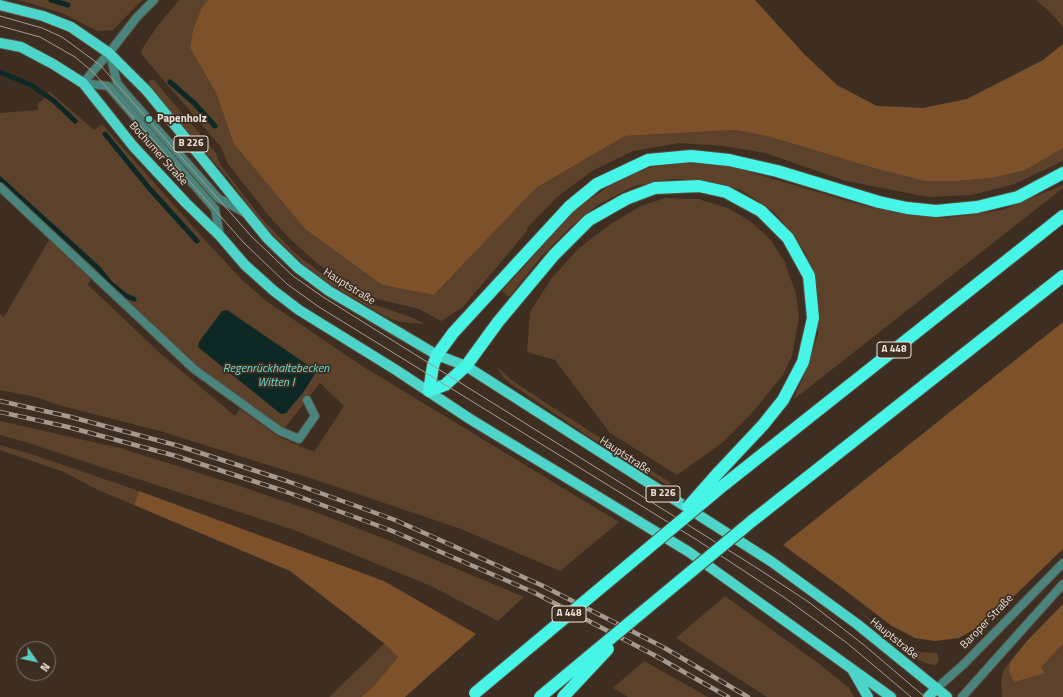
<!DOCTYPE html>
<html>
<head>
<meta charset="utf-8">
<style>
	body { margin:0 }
	#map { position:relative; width:1063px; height:697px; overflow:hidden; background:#3e2e22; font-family:"Titillium Web",sans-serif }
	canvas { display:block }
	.north { position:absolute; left:16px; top:641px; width:40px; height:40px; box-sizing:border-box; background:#3e2e22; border:1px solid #83766b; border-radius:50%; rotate:124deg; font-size:11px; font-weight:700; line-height:16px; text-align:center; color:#ebe1d9 }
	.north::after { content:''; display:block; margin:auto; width:14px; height:18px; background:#57cec2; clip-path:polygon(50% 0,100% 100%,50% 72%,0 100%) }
</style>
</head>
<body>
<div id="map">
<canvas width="1063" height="697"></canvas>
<div class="north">N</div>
</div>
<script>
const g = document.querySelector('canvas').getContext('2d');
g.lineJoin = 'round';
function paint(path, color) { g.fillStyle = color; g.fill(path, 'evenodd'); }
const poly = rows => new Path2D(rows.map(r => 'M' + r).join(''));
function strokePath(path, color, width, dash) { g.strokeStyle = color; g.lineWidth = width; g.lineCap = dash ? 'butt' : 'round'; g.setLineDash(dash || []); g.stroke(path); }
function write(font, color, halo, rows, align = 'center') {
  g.font = font + ' "Titillium Web",sans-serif'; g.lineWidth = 3.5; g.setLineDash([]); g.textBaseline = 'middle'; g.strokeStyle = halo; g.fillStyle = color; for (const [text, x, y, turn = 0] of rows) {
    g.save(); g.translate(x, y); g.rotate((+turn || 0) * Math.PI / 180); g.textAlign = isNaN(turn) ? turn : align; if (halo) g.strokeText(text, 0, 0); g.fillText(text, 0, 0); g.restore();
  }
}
const green = poly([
	[19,0,142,0,113,30,97,31,62,13],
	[179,0,208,0,202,7,190,48,216,93,234,144,305,229,382,285,434,295,536,188,625,136,735,130,767,136,877,169,925,181,956,181,991,178,1063,148,1063,161,1014,184,972,195,928,197,846,181,765,153,723,146,679,143,633,151,592,171,557,197,527,228,527,231,463,307,441,321,419,309,377,299,346,283,318,264,292,241,269,216,228,164,221,147,141,54,142,49,156,28],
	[1036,0,1063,0,1063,27,1051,13],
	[151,80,154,80,216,153,220,164,262,219,296,254,335,284,363,301,411,317,425,324,401,322,388,318,328,283,305,266,264,226,230,181,147,84],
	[49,91,94,130,102,124,205,240,243,281,265,300,359,364,619,522,560,571,461,529,319,481,160,431,58,405,36,397,0,390,0,314,4,317,49,240,91,278,88,285,160,353,235,416,240,409,279,437,314,452,344,406,320,383,284,429,219,383,184,354,0,183,0,113,38,110,38,103,42,101],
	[198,347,286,413,281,414],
	[683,163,722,164,865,206,913,215,946,218,1002,210,1063,185,1063,188,793,400,806,371,818,334,817,288,806,254,791,232,773,211,743,191,709,181,674,179,634,186,598,205,572,226,541,257,509,297,502,291,575,210,616,181,645,168],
	[665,198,698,199,728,208,750,221,770,239,784,261,796,293,799,318,792,356,783,375,752,413,722,443,677,475,610,433,555,360,527,352,530,312,551,279,578,249,609,225,641,206],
	[497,367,513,381,552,407,671,483,667,485,588,436,511,384,502,376],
	[0,421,120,448,231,483,310,510,388,540,524,597,498,621,431,586,294,530,25,442,0,435],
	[0,445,34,455,139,491,134,505,98,490,64,472,0,450],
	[725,596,818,663,849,688,854,697,767,697,676,638],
	[857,609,906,647,920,652,937,653,939,659,938,662,935,665,928,664,916,659,888,638],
	[385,643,398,657,372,688,361,697,329,697],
	[1063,644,1063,697,1002,697,1001,683,1003,671,1010,662,1009,672,1045,673,1041,667],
	[644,661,708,697,628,697,613,688]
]);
const forest = poly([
	[208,0,755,0,805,55,837,85,877,106,923,108,967,99,1043,60,1063,44,1063,148,1025,170,991,178,956,181,925,181,877,169,767,136,735,130,625,136,536,188,434,295,382,285,305,229,234,144,216,93,190,48,193,30,202,7],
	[1063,322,1063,549,987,622,959,638,935,641,915,638,892,626,838,585,783,545],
	[139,491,384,581,476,634,405,697,361,697,372,688,398,657,385,644,290,571,134,505],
	[1063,604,1063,644,1041,667,1045,673,1014,682,1009,671,1010,662,1027,641]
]);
const water = poly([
	[227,310,315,370,315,374,302,394,286,413,281,414,198,347,199,342,222,311]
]);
const stream = poly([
	[51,0,68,5],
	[0,72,31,85,54,101,75,121],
	[170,82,194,103,215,126],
	[105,134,149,188,197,241],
	[0,179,98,268,111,284,126,296,134,299]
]);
const lane = poly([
	[110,54,117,83,127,95,218,198,245,213],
	[83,83,108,86,215,209,220,236],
	[0,187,194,369,280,431,299,439,315,416,307,400]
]);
const street = poly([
	[83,83,109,53,137,17,154,0],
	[937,688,964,664,1063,563],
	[962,697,1063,584]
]);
const primary = poly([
	[0,5,43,16,71,27,109,53,147,91,268,239,298,268,329,291,437,355,466,366,772,562,857,624,947,697],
	[0,43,21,47,53,64,83,83,133,146,186,203,220,236,245,265,274,291,299,310,396,370,470,419,689,552,891,697],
	[853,671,868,697],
	[928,697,937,688]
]);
const highway = poly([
	[718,473,763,425,783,400,803,362,813,318,809,276,788,238,761,211,726,192,699,186,655,188,626,199,589,220,554,255,498,322,466,366,445,385,429,391,433,366,437,355,453,333,569,207,597,184,648,160,691,156,729,160,777,171,879,202,907,208,936,211,977,207,1018,197,1063,173],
	[725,484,1063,216],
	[752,521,1063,276]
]);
const tram = poly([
	[0,16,42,28,62,37,100,65,251,236,293,276,323,297,757,568,810,603,864,645,925,697],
	[0,26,40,37,75,57,93,72,244,243,287,284,319,307,697,540,785,598,847,643,911,697]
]);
const rail = poly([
	[0,401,71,417,179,446,287,481,395,520,541,585,663,647,748,697],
	[0,412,68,427,176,456,284,491,390,530,533,592,654,655,728,697]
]);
const highwayBridge = poly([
	[688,507,718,473],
	[475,693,725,484],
	[540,697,752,521],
	[563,697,608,649]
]);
const markers = [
	[149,119,4,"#57cec2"]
];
const shields = [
	[191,144,34],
	[894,350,34],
	[663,494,34],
	[569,614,34]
];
const shieldNames = [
	["B 226",191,144],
	["A 448",894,350],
	["B 226",663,494],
	["A 448",569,614]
];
const poiNames = [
	["Papenholz",157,119]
];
const streetNames = [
	["Bochumer Straße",158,154,48],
	["Hauptstraße",349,287,32],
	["Hauptstraße",625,456,33],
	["Baroper Straße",987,622,-46],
	["Hauptstraße",894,639,39]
];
const waterNames = [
	["Regenrückhaltebecken",276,369],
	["Witten I",276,383]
];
paint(green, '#5c412b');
paint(forest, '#7d512a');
paint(water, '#0e2825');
strokePath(stream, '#0e2825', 5);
strokePath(lane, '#5a4b3f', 10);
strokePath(street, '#5a4b3f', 10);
strokePath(primary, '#5a4b3f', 12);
strokePath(highway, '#5a4b3f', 14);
strokePath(lane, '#49847d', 8);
strokePath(street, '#49847d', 8);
strokePath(primary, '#4cd5c8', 10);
strokePath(highway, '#46f5e5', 12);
strokePath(tram, '#a69a90', 1);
strokePath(rail, '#a69a90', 4.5);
strokePath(rail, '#3e2e22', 3, [9]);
strokePath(highwayBridge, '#5a4b3f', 14, []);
strokePath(highwayBridge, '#46f5e5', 12);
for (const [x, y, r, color] of markers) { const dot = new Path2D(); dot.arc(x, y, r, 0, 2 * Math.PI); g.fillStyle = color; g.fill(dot); strokePath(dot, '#3e2e22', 1.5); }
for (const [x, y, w] of shields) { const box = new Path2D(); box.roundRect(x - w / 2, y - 8, w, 16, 3); g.fillStyle = '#3e2e22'; g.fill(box); strokePath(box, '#ebe1d9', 1); }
write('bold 10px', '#ebe1d9', null, shieldNames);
write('bold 11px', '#ebe1d9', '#3e2e22', poiNames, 'left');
write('11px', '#ebe1d9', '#3e2e22', streetNames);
write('italic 12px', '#69e0d4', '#3e2e22', waterNames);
</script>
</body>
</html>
